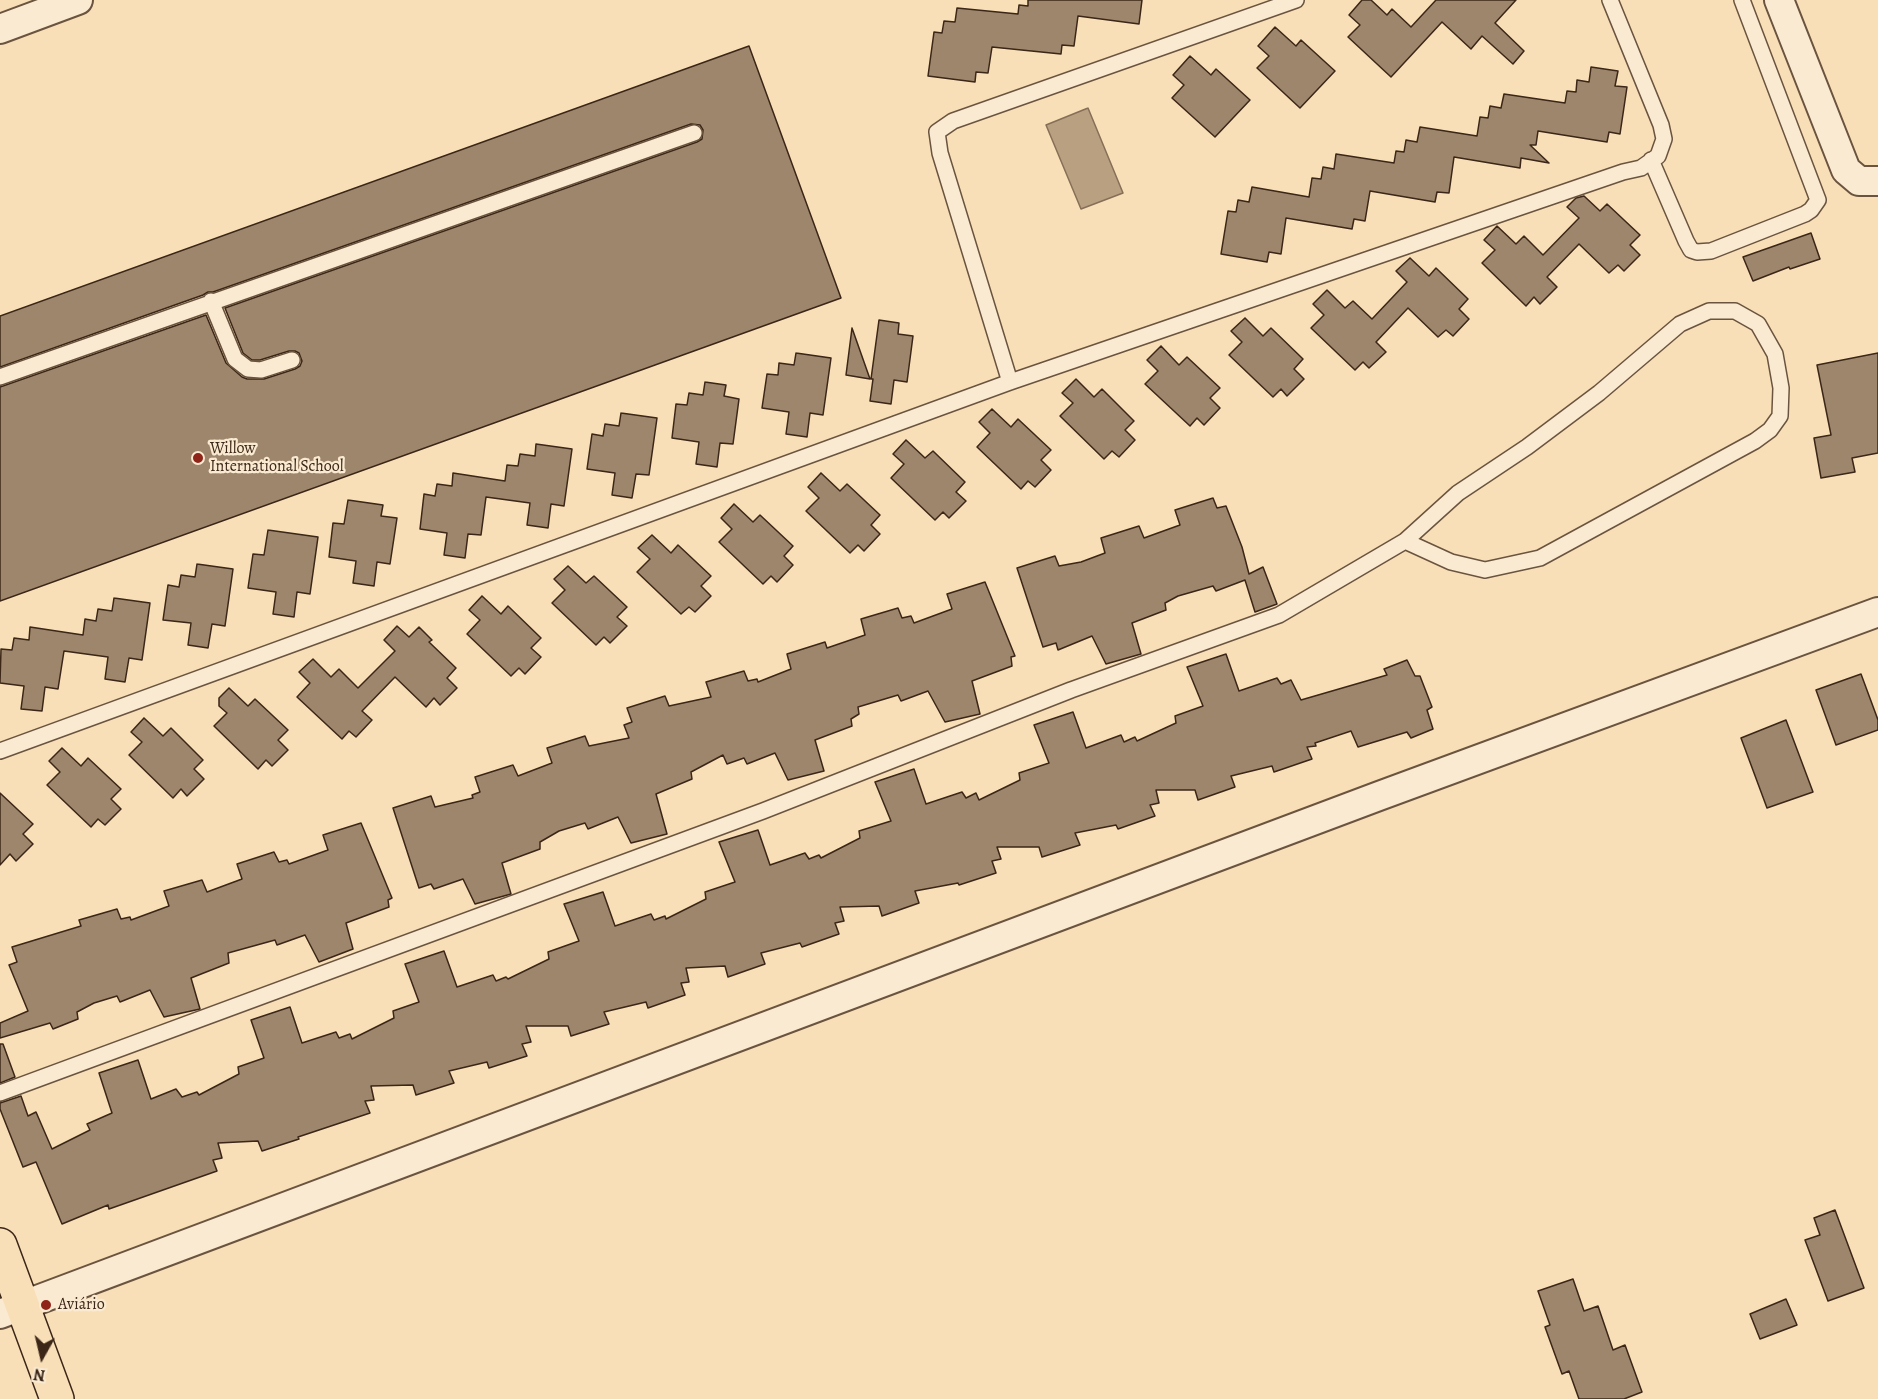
<!DOCTYPE html>
<html>
<head>
<meta charset="utf-8">
<style>
	body { margin:0 }
	#map { position:relative; width:1878px; height:1399px; overflow:hidden; background:#f8dfb8; font-family:Alegreya,serif }
	canvas { display:block }
	.north { position:absolute; left:12px; top:1327px; width:60px; height:60px; -webkit-text-stroke:4px #faead1; paint-order:stroke; rotate:188deg; font-size:16px; font-weight:700; line-height:24px; text-align:center; color:#3b2617 }
	.north::after { content:''; display:block; margin:auto; width:21px; height:27px; background:#3b2617; clip-path:polygon(50% 0,100% 100%,50% 72%,0 100%) }
</style>
</head>
<body>
<div id="map">
<canvas width="1878" height="1399"></canvas>
<div class="north">N</div>
</div>
<script>
const g = document.querySelector('canvas').getContext('2d');
g.lineJoin = 'round';
function paint(path, color) { g.fillStyle = color; g.fill(path, 'evenodd'); }
const poly = rows => new Path2D(rows.map(r => 'M' + r).join(''));
function strokePath(path, color, width, dash) { g.strokeStyle = color; g.lineWidth = width; g.lineCap = dash ? 'butt' : 'round'; g.setLineDash(dash || []); g.stroke(path); }
function write(font, color, halo, rows, align = 'center') {
  g.font = font + ' Alegreya,serif'; g.lineWidth = 4.5; g.setLineDash([]); g.textBaseline = 'middle'; g.strokeStyle = halo; g.fillStyle = color; for (const [text, x, y, turn = 0] of rows) {
    g.save(); g.translate(x, y); g.rotate((+turn || 0) * Math.PI / 180); g.textAlign = isNaN(turn) ? turn : align; if (halo) g.strokeText(text, 0, 0); g.fillText(text, 0, 0); g.restore();
  }
}
const water = poly([
	[1088,108,1123,193,1081,209,1046,125,1088,108]
]);
const building = poly([
	[1028,0,1142,0,1139,24,1078,16,1074,46,1062,45,1061,54,992,47,988,73,976,72,975,82,928,76,934,32,942,33,944,21,955,22,957,8,1018,14,1019,5,1028,6,1028,0],
	[1362,0,1371,0,1387,15,1392,9,1411,27,1436,0,1516,0,1495,23,1524,51,1513,64,1482,36,1471,49,1442,22,1391,77,1348,37,1360,25,1349,15,1362,0],
	[1275,27,1296,46,1301,40,1335,71,1300,108,1257,68,1269,56,1258,46,1275,27],
	[749,46,841,298,0,601,0,387,206,315,226,363,242,377,247,379,264,379,295,369,300,366,302,361,299,353,295,351,289,351,260,360,252,360,243,353,225,308,697,142,702,139,703,130,700,125,691,124,213,292,208,292,203,295,0,367,0,316,749,46],
	[1190,56,1211,75,1216,69,1250,100,1215,137,1172,98,1184,85,1173,75,1190,56],
	[1591,67,1618,71,1615,86,1627,87,1620,134,1609,132,1607,142,1538,131,1536,145,1530,145,1549,163,1521,158,1520,168,1454,157,1449,193,1437,192,1435,202,1370,191,1365,221,1354,219,1352,229,1286,218,1281,254,1269,252,1267,262,1221,254,1228,211,1236,212,1238,200,1249,202,1252,187,1309,197,1312,178,1321,179,1323,167,1334,169,1336,154,1394,163,1396,151,1404,152,1406,140,1417,142,1420,127,1477,136,1480,117,1488,118,1490,106,1501,108,1504,94,1565,103,1567,91,1576,92,1577,80,1589,82,1591,67],
	[1584,196,1600,211,1607,204,1640,235,1630,245,1640,255,1624,271,1618,265,1609,273,1579,244,1547,277,1557,287,1540,304,1534,297,1526,306,1482,263,1495,250,1484,240,1497,226,1516,244,1524,236,1543,255,1579,218,1567,207,1576,198,1584,196],
	[1811,233,1820,259,1790,269,1789,267,1753,281,1743,257,1811,233],
	[1410,258,1429,276,1436,268,1468,299,1459,309,1469,319,1453,336,1446,330,1438,337,1408,308,1376,342,1386,352,1369,368,1363,362,1355,370,1311,328,1324,315,1313,304,1327,290,1345,308,1353,301,1372,319,1407,282,1396,271,1410,258],
	[1245,318,1263,336,1271,328,1303,359,1294,369,1304,379,1287,396,1281,389,1273,397,1229,355,1242,342,1231,331,1245,318],
	[879,320,899,323,898,334,913,336,907,382,894,380,891,404,870,401,873,379,871,379,879,320],
	[852,328,870,379,846,375,852,328],
	[1161,346,1179,365,1187,357,1220,388,1210,398,1220,408,1204,425,1197,418,1190,426,1145,384,1158,371,1147,360,1161,346],
	[796,353,831,358,823,415,810,413,807,437,786,434,789,412,762,408,767,374,778,375,779,363,794,365,796,353],
	[1878,353,1878,453,1852,458,1855,472,1821,478,1814,438,1831,435,1817,365,1878,353],
	[1076,379,1094,397,1102,389,1134,421,1125,430,1135,440,1119,457,1112,451,1104,459,1060,416,1073,403,1062,393,1076,379],
	[705,382,726,385,724,396,739,399,733,444,720,443,717,467,696,464,699,442,672,438,676,404,687,405,689,393,703,395,705,382],
	[992,409,1011,427,1018,419,1051,450,1041,460,1051,470,1035,487,1028,481,1021,489,977,447,990,433,979,422,992,409],
	[621,413,657,418,649,475,636,474,632,498,612,495,615,473,587,469,592,434,603,436,605,424,619,426,621,413],
	[906,440,925,458,933,451,965,482,956,492,966,501,949,518,943,512,935,520,891,478,904,464,893,454,906,440],
	[536,444,572,449,564,506,551,504,548,528,527,525,530,503,486,497,481,535,468,534,465,558,444,555,447,533,420,529,424,494,435,496,437,484,452,486,453,473,505,481,507,465,518,466,520,454,535,456,536,444],
	[821,473,840,491,847,484,880,515,871,525,880,534,864,551,858,545,850,553,806,511,819,498,808,487,821,473],
	[1213,498,1217,508,1226,506,1242,547,1249,574,1263,567,1277,604,1255,612,1245,580,1216,591,1213,586,1178,596,1165,603,1166,610,1132,623,1141,654,1106,664,1092,636,1058,650,1056,643,1043,647,1017,568,1055,556,1059,566,1081,562,1105,553,1101,538,1139,526,1144,538,1180,525,1175,510,1213,498],
	[348,500,383,505,381,516,397,518,390,564,377,562,374,586,353,583,356,561,329,557,333,523,344,524,348,500],
	[734,504,753,522,760,515,793,546,784,556,793,565,777,582,771,576,763,584,719,542,732,529,721,518,734,504],
	[268,530,318,537,310,594,297,592,294,617,273,614,276,592,248,588,253,554,264,555,268,530],
	[652,535,671,553,678,545,711,576,701,586,711,596,695,612,689,607,681,614,637,572,650,559,638,548,652,535],
	[197,564,233,569,225,626,212,624,208,648,188,645,191,623,163,620,168,585,179,587,181,575,195,577,197,564],
	[568,566,586,583,594,576,627,607,617,617,627,626,610,643,604,637,596,645,552,603,565,590,554,579,568,566],
	[985,582,1015,656,1011,657,1012,666,972,681,980,714,945,722,928,691,901,701,898,695,858,707,859,714,851,719,852,726,815,740,824,771,788,780,775,753,747,764,744,758,727,764,723,755,691,772,692,779,656,794,667,834,631,843,618,817,588,829,585,823,559,831,540,842,540,849,502,863,511,894,475,904,463,879,434,889,431,884,419,888,393,808,431,796,435,807,473,798,472,795,480,792,475,777,513,765,518,776,552,763,547,748,585,736,589,746,629,738,624,725,632,722,627,708,665,696,669,706,711,697,706,682,744,671,748,681,757,679,758,682,791,669,787,654,825,642,827,648,865,635,861,619,898,608,902,618,911,616,914,623,952,609,947,594,985,582],
	[482,596,501,614,508,606,541,638,531,648,541,657,525,674,519,668,511,676,467,634,480,620,469,610,482,596],
	[114,598,150,603,142,660,129,658,125,682,105,679,108,657,64,651,58,689,45,687,42,711,21,709,24,686,0,683,1,649,12,650,14,638,29,640,30,627,83,635,85,619,96,621,98,609,112,611,114,598],
	[397,626,409,637,419,627,432,640,429,642,456,668,447,678,457,688,440,705,434,698,426,707,395,677,362,711,372,720,356,737,349,731,342,739,297,697,310,683,299,672,313,659,331,677,339,669,358,688,395,651,384,640,397,626],
	[1226,654,1239,691,1277,678,1281,684,1291,680,1301,700,1387,675,1384,669,1407,660,1415,676,1420,676,1432,707,1427,710,1433,729,1411,738,1407,732,1358,747,1351,731,1315,743,1316,746,1307,747,1312,759,1274,772,1272,766,1231,776,1235,787,1198,800,1195,790,1156,790,1159,803,1150,805,1155,816,1118,829,1116,825,1075,833,1080,845,1042,857,1039,847,997,847,1001,859,992,861,996,873,959,885,958,883,915,891,919,903,882,916,879,906,840,907,844,921,835,923,839,934,802,947,800,943,761,953,765,964,728,977,725,966,686,968,689,982,681,983,685,995,648,1008,646,1002,604,1012,609,1024,571,1036,568,1026,526,1026,531,1042,522,1044,527,1056,489,1068,487,1062,449,1071,454,1083,416,1095,413,1085,371,1086,374,1100,365,1101,370,1113,298,1137,299,1139,262,1151,258,1141,218,1143,222,1158,213,1160,217,1171,109,1209,108,1205,62,1224,36,1162,23,1167,0,1109,0,1103,21,1096,28,1116,36,1112,52,1149,90,1130,87,1124,112,1113,99,1073,138,1060,151,1099,176,1089,182,1097,197,1092,199,1095,239,1074,238,1067,264,1058,251,1020,290,1007,302,1043,336,1032,339,1038,350,1034,352,1039,394,1018,393,1011,419,1002,405,964,444,951,457,987,493,975,496,981,506,977,508,979,549,959,548,952,579,941,564,904,603,892,615,926,651,914,654,920,665,916,666,919,706,899,705,892,735,882,719,842,758,830,770,865,805,853,809,859,819,855,821,858,860,838,859,831,891,821,875,782,914,769,926,804,962,792,966,798,976,793,979,800,1020,780,1019,773,1049,763,1034,725,1073,712,1086,748,1121,735,1124,742,1135,737,1137,741,1176,723,1175,716,1203,706,1187,667,1226,654],
	[1861,674,1878,720,1878,730,1836,745,1816,690,1861,674],
	[229,688,248,706,255,699,288,730,278,740,288,750,272,766,266,760,258,769,214,726,227,713,219,706,219,698,229,688],
	[144,718,163,736,171,728,203,760,194,769,204,779,187,796,181,789,173,798,129,755,142,742,131,732,144,718],
	[1786,720,1813,792,1767,808,1741,738,1786,720],
	[62,748,81,766,88,758,121,789,111,799,121,809,105,825,98,819,91,827,47,785,60,772,49,761,62,748],
	[0,793,33,824,23,834,33,844,16,861,10,854,0,865,0,793],
	[361,823,392,898,388,900,389,907,346,923,353,949,319,962,305,935,277,945,275,940,228,953,229,963,191,978,200,1009,164,1017,150,990,120,1002,117,996,94,1003,77,1012,78,1019,53,1029,50,1023,0,1038,0,1023,28,1011,9,965,17,962,12,947,81,926,79,920,117,909,121,919,130,917,131,920,169,906,164,891,202,880,207,892,242,879,237,864,274,852,279,862,287,860,289,864,328,850,323,835,361,823],
	[0,1044,3,1044,15,1077,0,1083,0,1044],
	[1835,1210,1864,1288,1828,1301,1805,1240,1820,1235,1814,1218,1835,1210],
	[1573,1279,1584,1311,1598,1306,1613,1350,1625,1345,1642,1392,1624,1399,1579,1399,1569,1371,1562,1374,1545,1327,1550,1325,1538,1291,1573,1279],
	[1786,1299,1797,1325,1760,1339,1750,1314,1786,1299]
]);
const service = poly([
	[1651,160,1686,241,1691,250,1697,252,1711,251,1805,214,1811,210,1818,200,1742,0],
	[211,301,235,359,248,369,261,370,292,360],
	[0,377,694,133],
	[1010,382,940,153,937,132,953,121,1296,0],
	[0,751,1010,382,1623,172,1641,168,1658,156,1664,139,1661,125,1610,0],
	[0,1093,763,811,1071,690,1279,615,1405,541,1458,493,1527,447,1599,393,1680,324,1709,311,1735,311,1758,324,1775,354,1781,388,1780,416,1770,430,1755,441,1540,558,1485,570,1451,562,1405,541]
]);
const minor = poly([
	[1779,0,1846,170,1859,181,1878,181],
	[0,29,78,0],
	[0,1314,1379,796,1878,612]
]);
const trunk = poly([
	[0,1245,57,1399]
]);
const markers = [
	[198,458,6,"#8f2418"],
	[46,1305,6,"#8f2418"]
];
const poiNames = [
	["Willow",210,449],
	["International School",210,467],
	["Aviário",58,1305]
];
paint(water, '#b8a081');
strokePath(water, '#866f57', 1.5);
paint(building, '#9d866b');
strokePath(building, '#3b2617', 1.5);
strokePath(service, '#6a543f', 18);
strokePath(minor, '#6a543f', 32);
strokePath(trunk, '#3b2617', 36);
strokePath(service, '#faead1', 15);
strokePath(minor, '#faead1', 28);
strokePath(trunk, '#f8dfb8', 33);
for (const [x, y, r, color] of markers) { const dot = new Path2D(); dot.arc(x, y, r, 0, 2 * Math.PI); g.fillStyle = color; g.fill(dot); strokePath(dot, '#faead1', 2); }
write('16px', '#3b2617', '#faead1', poiNames, 'left');
</script>
</body>
</html>
